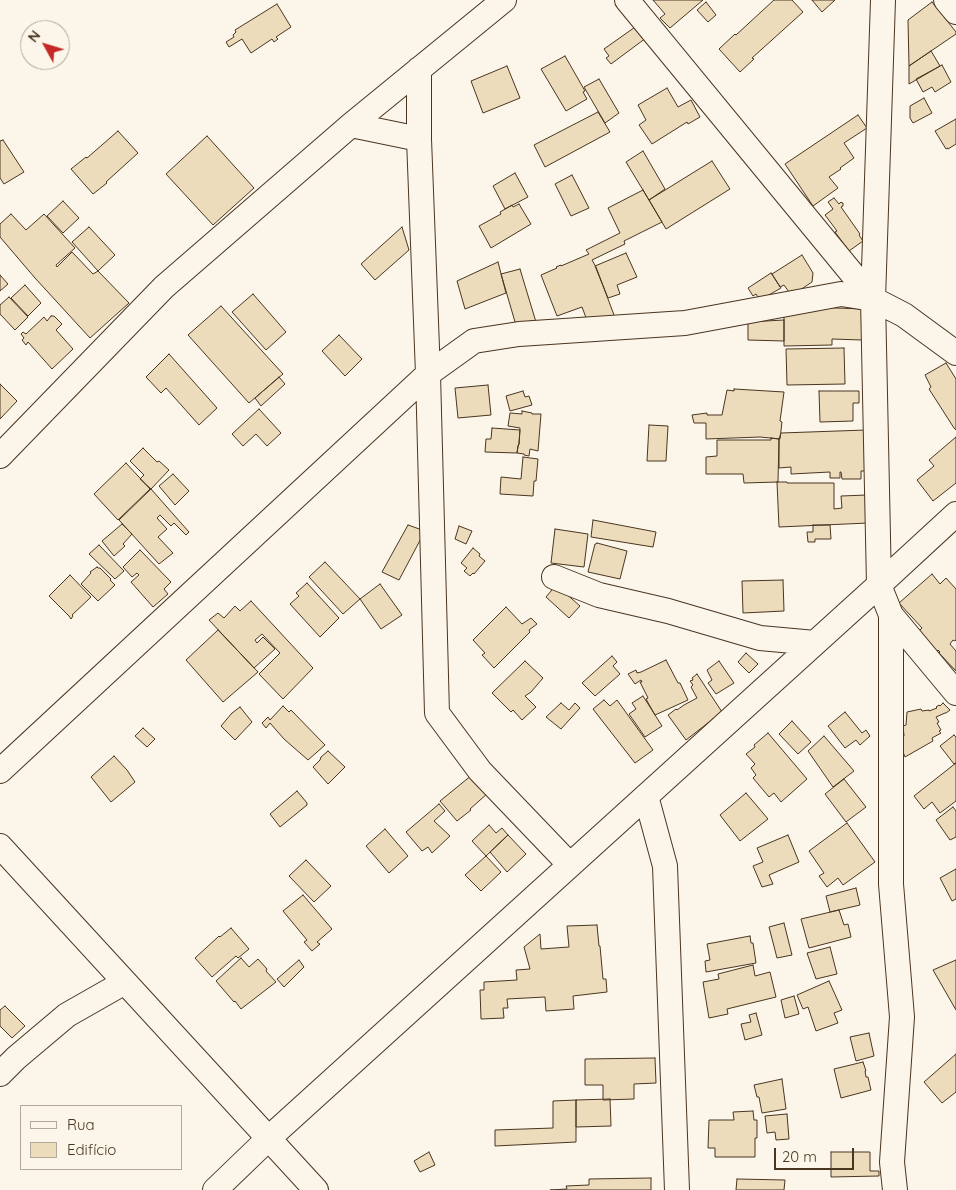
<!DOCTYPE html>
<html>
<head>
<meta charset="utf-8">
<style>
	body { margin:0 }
	#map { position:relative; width:956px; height:1190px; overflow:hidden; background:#fbf6e9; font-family:Quicksand,sans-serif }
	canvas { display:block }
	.legend { position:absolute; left:20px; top:1105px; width:162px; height:65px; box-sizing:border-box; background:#fbf6e9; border:1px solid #b4a999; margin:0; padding:6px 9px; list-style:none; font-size:15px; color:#4a3520 }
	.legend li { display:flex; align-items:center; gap:10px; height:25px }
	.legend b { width:25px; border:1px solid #b4a999 }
	.north { position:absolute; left:20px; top:20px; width:50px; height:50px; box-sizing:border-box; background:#fbf6e9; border:1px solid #b4a999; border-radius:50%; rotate:309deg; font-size:14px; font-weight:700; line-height:20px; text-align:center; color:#4a3520 }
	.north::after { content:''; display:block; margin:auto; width:18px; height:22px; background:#c62828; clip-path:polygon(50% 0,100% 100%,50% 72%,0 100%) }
	.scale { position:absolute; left:774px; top:1148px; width:80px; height:22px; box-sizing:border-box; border:2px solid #4a3520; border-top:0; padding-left:6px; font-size:15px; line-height:18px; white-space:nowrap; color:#4a3520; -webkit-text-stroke:4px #fbf6e9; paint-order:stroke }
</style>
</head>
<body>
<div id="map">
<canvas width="956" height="1190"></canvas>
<ul class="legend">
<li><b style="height:6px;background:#fbf6e9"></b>Rua</li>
<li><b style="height:14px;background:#ecdcbc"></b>Edifício</li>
</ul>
<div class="north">N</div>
<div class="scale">20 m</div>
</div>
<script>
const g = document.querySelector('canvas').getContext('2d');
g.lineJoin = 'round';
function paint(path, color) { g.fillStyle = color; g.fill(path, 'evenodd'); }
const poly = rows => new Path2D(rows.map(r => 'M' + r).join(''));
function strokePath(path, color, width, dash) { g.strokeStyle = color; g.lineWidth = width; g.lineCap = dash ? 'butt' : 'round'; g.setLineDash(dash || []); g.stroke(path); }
const building = poly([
	[653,0,703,0,670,28,660,18,665,14,653,0],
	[774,0,792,0,803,12,752,58,754,59,740,72,719,49,735,34,736,35,774,0],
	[812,0,835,0,822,12,812,0],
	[706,2,716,15,708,22,697,10,706,2],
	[932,2,956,32,956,34,909,66,908,20,932,2],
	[277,4,291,27,276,37,278,39,274,42,272,39,251,53,242,39,229,47,226,42,234,37,233,35,236,32,235,30,277,4],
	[638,25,646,38,611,64,606,58,609,56,604,49,638,25],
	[931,51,940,66,909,84,909,66,931,51],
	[565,56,585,91,583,92,587,99,566,111,541,69,565,56],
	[942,65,951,82,935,92,932,87,923,92,916,79,942,65],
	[507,66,520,98,483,113,471,81,507,66],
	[599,79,619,113,605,123,584,87,599,79],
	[667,88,678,107,691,100,700,117,688,124,687,122,652,144,639,125,646,120,638,105,667,88],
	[924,98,932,113,913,123,910,118,910,106,924,98],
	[598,112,610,132,545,167,534,145,598,112],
	[858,115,867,128,844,143,854,158,840,168,841,169,829,177,838,188,813,206,785,164,858,115],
	[956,119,956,144,948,149,948,148,946,149,935,131,956,119],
	[118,131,138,153,106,182,107,183,93,194,71,169,86,157,87,158,118,131],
	[207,136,254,188,213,225,166,174,207,136],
	[3,140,24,172,4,184,0,178,0,141,3,140],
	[643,151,665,189,649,200,626,162,643,151],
	[712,161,730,189,666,229,649,200,712,161],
	[515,173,528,197,505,209,493,186,515,173],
	[572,175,589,208,571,216,555,184,572,175],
	[643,190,662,222,624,241,625,244,592,260,596,267,620,331,588,323,582,307,557,316,541,275,557,268,556,267,561,265,561,266,589,254,586,250,620,233,608,208,643,190],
	[834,198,839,204,841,202,842,203,843,203,843,206,841,207,860,234,859,235,863,241,849,251,835,232,837,231,825,215,833,209,828,202,834,198],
	[63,201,79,218,63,233,47,216,63,201],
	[519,204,531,224,491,248,479,226,501,214,500,212,512,205,513,207,519,204],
	[11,214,26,230,44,214,75,248,56,265,57,267,72,252,93,274,98,271,129,303,90,338,35,278,0,237,0,224,11,214],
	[89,227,115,255,98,271,72,242,89,227],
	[402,227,409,250,375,280,361,264,402,227],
	[626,253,637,277,617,285,620,294,608,298,595,266,626,253],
	[802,255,813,273,812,282,797,292,789,292,784,285,780,287,772,274,802,255],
	[498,262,506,293,465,309,457,281,498,262],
	[520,269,539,332,520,339,501,274,520,269],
	[771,273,781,288,760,300,756,294,753,296,748,288,771,273],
	[0,275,8,284,0,291,0,275],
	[25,285,41,303,28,316,11,298,25,285],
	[253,294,286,332,266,350,232,312,253,294],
	[9,297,28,317,15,330,0,314,0,305,9,297],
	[221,306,283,374,249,403,188,335,221,306],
	[809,307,864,309,862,340,832,339,832,345,784,346,784,312,809,307],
	[51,316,54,316,62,324,56,330,73,349,52,369,28,342,26,345,22,340,24,338,21,334,23,332,26,334,44,317,47,321,51,316],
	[784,320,784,341,748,340,748,322,784,320],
	[339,335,362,359,345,376,322,351,339,335],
	[844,348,845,384,787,385,786,349,844,348],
	[169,354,217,408,199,425,166,388,161,393,146,377,169,354],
	[946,363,956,379,956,430,954,428,929,389,931,387,925,375,946,363],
	[279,377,285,384,261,406,255,398,279,377],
	[0,384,17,401,0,419,0,384],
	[488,385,491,415,458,418,455,388,488,385],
	[734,389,784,392,780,421,782,422,780,439,760,437,706,439,706,423,694,423,692,415,707,413,707,415,722,415,727,390,734,391,734,389],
	[523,391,525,397,529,396,532,405,510,411,506,396,523,391],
	[819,391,859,391,859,403,853,403,853,421,820,422,819,391],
	[259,409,281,433,267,446,256,434,243,446,232,434,259,409],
	[522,411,532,413,532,414,541,414,538,451,530,449,529,456,524,455,524,454,517,453,518,446,519,444,520,428,508,426,510,413,522,414,522,411],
	[649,425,668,426,666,461,647,461,649,425],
	[492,428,520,430,519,444,518,446,517,453,485,452,486,439,491,439,492,428],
	[866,430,867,471,861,471,861,479,842,479,841,472,840,472,840,478,830,478,830,472,791,474,791,467,779,468,779,439,781,433,866,430],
	[956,437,956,483,933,501,917,480,934,466,929,460,956,437],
	[771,438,779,439,778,482,744,483,743,474,706,474,706,457,717,456,717,440,771,440,771,438],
	[143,448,157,462,159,461,169,470,151,489,140,479,144,475,130,461,143,448],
	[523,457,538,459,536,481,534,481,533,496,500,494,501,477,521,479,523,457],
	[126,463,150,489,118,520,94,494,126,463],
	[173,474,189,491,175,505,159,486,173,474],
	[777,482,787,482,787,483,834,483,834,509,842,508,841,496,867,495,868,523,779,527,777,482],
	[151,489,189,532,186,535,174,523,171,526,160,515,157,518,167,529,158,537,173,553,159,564,119,520,151,489],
	[593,520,656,532,653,547,591,537,593,520],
	[122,524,132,534,123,544,125,546,114,556,102,541,122,524],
	[408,525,425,531,399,580,382,572,408,525],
	[813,525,830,525,831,539,815,539,815,542,808,542,807,532,813,532,813,525],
	[459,526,472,531,466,544,455,539,459,526],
	[555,529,588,534,584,567,551,563,555,529],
	[597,543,627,551,620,579,588,572,595,544,596,544,597,543],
	[99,545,124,571,115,579,89,554,99,545],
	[473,548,480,554,479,556,485,561,474,574,473,573,470,576,464,571,467,568,461,563,473,548],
	[140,550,171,582,164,589,168,594,153,607,131,582,139,575,137,573,132,577,123,567,140,550],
	[325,562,360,599,343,614,309,577,325,562],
	[97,567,98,568,100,568,111,579,110,580,115,585,98,601,81,584,91,573,90,572,97,567],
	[932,574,940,584,946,578,956,589,956,640,955,641,953,640,950,644,956,651,956,671,939,653,940,652,938,650,937,651,918,632,922,628,899,603,932,574],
	[70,575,91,597,72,615,73,616,71,619,69,616,49,596,70,575],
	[783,580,784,611,743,613,742,581,783,580],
	[307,583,339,618,320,637,290,604,299,596,296,593,307,583],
	[380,584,402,615,381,629,360,599,380,584],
	[556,585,580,606,569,618,546,597,556,585],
	[251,601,313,668,283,699,259,674,280,653,262,634,255,640,257,643,263,637,275,649,254,668,209,620,218,613,224,618,235,606,240,611,251,601],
	[506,607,522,624,531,618,537,624,529,630,530,632,494,668,482,655,485,653,473,640,506,607],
	[218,630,258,672,223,702,186,660,218,630],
	[746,653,758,664,749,673,738,662,746,653],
	[612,656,617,662,613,666,620,674,595,696,582,683,612,656],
	[666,660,678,683,680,683,688,700,655,715,646,699,648,698,640,682,642,682,641,680,635,684,628,674,636,670,637,673,641,672,666,660],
	[525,661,543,678,531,692,525,696,536,707,522,720,513,710,511,712,492,693,525,661],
	[719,661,734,683,716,694,708,683,712,680,707,670,719,661],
	[697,674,722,712,686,740,668,715,676,709,677,710,684,705,697,698,691,687,693,685,690,681,693,680,692,678,697,674],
	[643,696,662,726,645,737,629,714,636,709,632,703,643,696],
	[604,700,610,706,617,700,653,750,635,763,593,709,604,700],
	[561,703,569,710,575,703,580,708,561,729,546,717,561,703],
	[943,703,950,710,946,713,945,713,936,717,939,722,937,723,941,730,939,731,941,733,932,738,933,741,905,757,901,747,903,746,902,737,904,736,903,726,906,725,907,712,921,709,922,711,929,710,929,711,937,708,936,707,939,705,940,706,943,703],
	[283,706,289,712,291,710,325,745,308,760,284,739,270,723,266,728,262,723,268,717,270,720,283,706],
	[240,707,252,722,235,740,221,726,232,713,240,707],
	[845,712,862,733,866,730,870,736,860,745,856,740,845,748,828,726,845,712],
	[792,721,811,742,798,754,779,734,792,721],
	[143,728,155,739,147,747,135,736,143,728],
	[768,733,807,779,781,802,774,793,769,797,753,778,756,775,751,768,755,764,746,754,755,747,754,745,768,733],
	[954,735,956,737,956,763,954,764,940,746,954,735],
	[824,736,854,771,833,787,808,751,824,736],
	[328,751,345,767,328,784,313,767,320,760,321,757,328,751],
	[114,756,127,770,135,782,111,802,91,777,114,756],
	[956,763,956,801,940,813,932,802,924,809,914,796,956,763],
	[472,775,488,793,470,809,471,810,457,821,440,801,472,775],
	[844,779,866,807,846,822,825,794,844,779],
	[297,791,307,803,307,805,280,827,270,814,297,791],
	[746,793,768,819,740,841,720,815,746,793],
	[439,804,445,811,434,821,450,836,432,853,428,847,422,851,406,832,439,804],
	[953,807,956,811,956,837,950,840,936,820,953,807],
	[847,823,875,862,843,885,838,878,827,887,819,876,824,873,809,851,847,823],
	[489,825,496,833,502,828,508,835,486,856,472,841,489,825],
	[385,829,408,856,389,873,366,846,385,829],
	[508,835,526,854,507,872,490,852,508,835],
	[788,835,799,862,769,875,773,884,762,887,753,866,763,862,757,848,788,835],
	[486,856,501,872,481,891,465,875,486,856],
	[306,860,331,886,314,902,289,876,306,860],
	[956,869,956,899,952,901,940,878,956,869],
	[856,888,860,905,830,912,826,896,856,888],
	[303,895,332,929,317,942,320,944,312,951,304,942,307,940,283,911,303,895],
	[839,910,844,925,848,924,851,937,809,948,801,919,839,910],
	[784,923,792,955,777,958,769,927,784,923],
	[597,925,599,946,600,946,603,979,606,979,607,992,573,996,574,1009,546,1011,545,997,507,999,508,1008,503,1008,504,1018,481,1019,480,990,484,990,484,982,517,980,516,970,530,969,524,947,540,934,541,949,569,947,567,926,597,925],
	[231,928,249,949,238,958,236,956,212,977,195,958,218,937,219,936,220,937,231,928],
	[750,936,751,943,753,943,756,963,706,972,705,961,710,960,707,944,750,936],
	[830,947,837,974,816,979,807,953,830,947],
	[241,958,249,967,258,959,267,969,266,971,276,982,241,1009,235,1001,234,1002,216,981,241,958],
	[299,960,304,967,284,987,277,979,299,960],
	[956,960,956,1010,933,970,956,960],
	[753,965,755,976,770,972,776,997,727,1009,728,1014,709,1018,703,982,719,979,718,974,753,965],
	[829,981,842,1010,834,1013,838,1023,816,1031,808,1007,803,1009,797,995,829,981],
	[794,996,799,1014,785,1018,781,1000,794,996],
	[5,1006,25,1026,12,1038,0,1026,0,1010,5,1006],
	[756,1013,762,1035,745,1040,741,1024,751,1022,749,1015,756,1013],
	[869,1033,874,1056,856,1061,850,1037,869,1033],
	[956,1054,956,1092,942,1103,924,1082,956,1054],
	[655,1058,656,1083,634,1084,634,1099,603,1100,603,1085,585,1085,585,1059,655,1058],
	[863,1062,866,1071,865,1071,866,1077,868,1077,871,1090,841,1098,834,1069,863,1062],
	[782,1079,786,1109,762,1113,759,1097,757,1097,754,1085,782,1079],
	[610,1099,611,1126,576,1127,576,1100,610,1099],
	[576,1100,576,1142,495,1146,495,1130,553,1128,553,1101,576,1100],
	[753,1111,754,1120,757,1120,757,1138,755,1138,755,1157,715,1157,715,1148,708,1148,709,1120,734,1120,733,1112,753,1111],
	[787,1114,789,1139,776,1140,775,1132,767,1133,765,1116,787,1114],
	[429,1152,435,1165,420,1172,414,1161,429,1152],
	[831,1152,870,1152,870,1171,879,1171,879,1176,831,1177,831,1152],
	[651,1178,651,1190,550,1190,567,1189,566,1186,589,1185,589,1179,651,1178],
	[737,1179,785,1180,784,1190,736,1190,737,1179]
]);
const minor = poly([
	[627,0,873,299],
	[883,0,873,299,879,585,891,615,956,693],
	[946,0,956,12],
	[419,69,419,139,428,374,437,713,480,771,570,865],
	[351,125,419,139],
	[0,456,164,287,351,125,504,0],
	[554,577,599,595,668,611,760,638,815,643],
	[891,615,891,884,902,1017,892,1162,895,1190],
	[0,771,428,374,474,341,519,334,685,323,841,294,873,299,904,315,956,353],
	[646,796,665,866,677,1190],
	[0,846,316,1190],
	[0,1074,16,1058,67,1015,125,982],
	[215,1190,269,1138,879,585,956,514]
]);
paint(building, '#ecdcbc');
strokePath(building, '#4a3520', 1);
strokePath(minor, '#4a3520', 26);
strokePath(minor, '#fbf6e9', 24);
</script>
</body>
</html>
